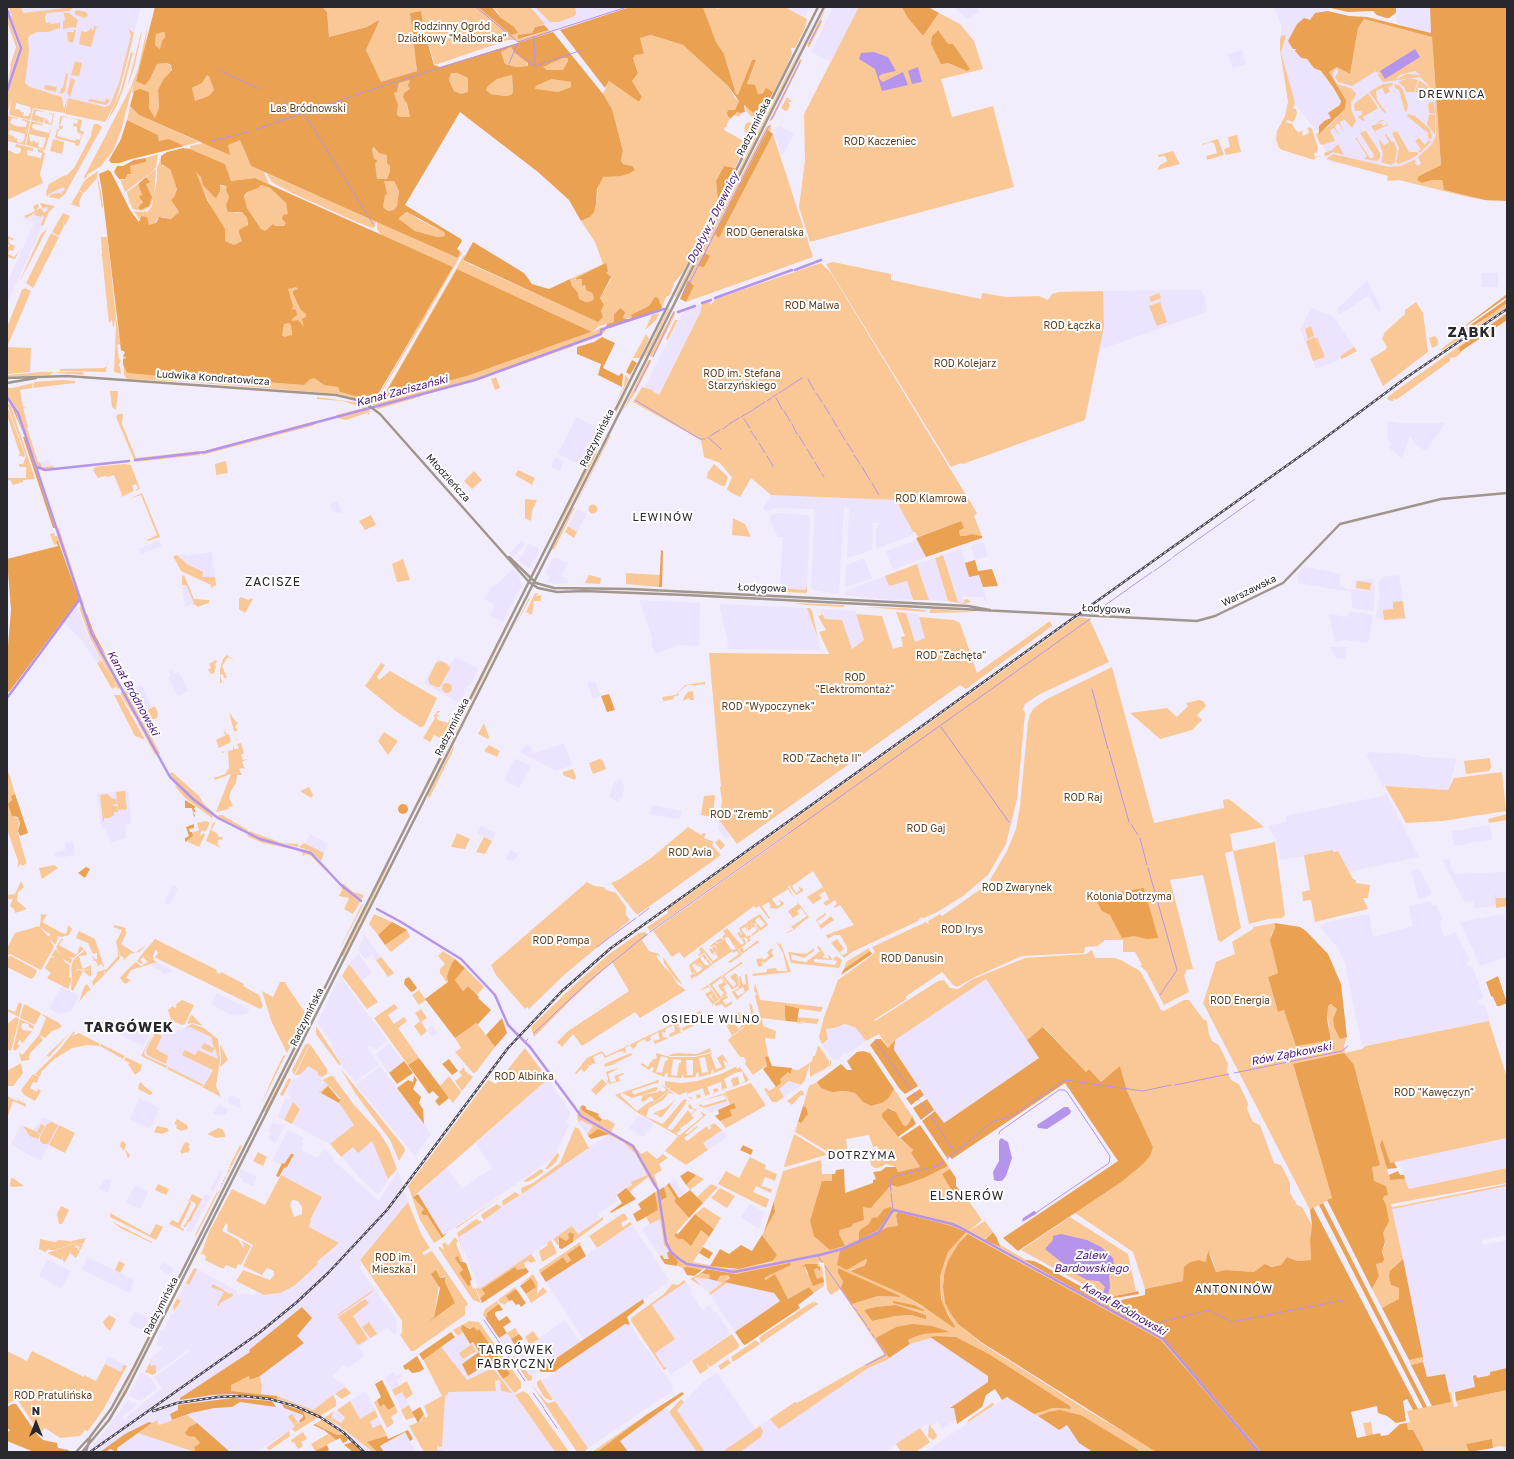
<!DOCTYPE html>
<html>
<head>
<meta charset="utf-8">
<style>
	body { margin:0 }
	#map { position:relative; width:1514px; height:1459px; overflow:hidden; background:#f2edfd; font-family:"Golos Text",sans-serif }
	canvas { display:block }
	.frame { position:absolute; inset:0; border:8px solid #2a282f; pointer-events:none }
	.north { position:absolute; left:16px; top:1403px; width:40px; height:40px; -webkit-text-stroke:3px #fff; paint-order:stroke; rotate:0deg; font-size:11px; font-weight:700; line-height:16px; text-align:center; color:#2a282f }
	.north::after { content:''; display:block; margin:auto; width:14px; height:18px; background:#2a282f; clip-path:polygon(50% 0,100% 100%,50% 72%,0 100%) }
</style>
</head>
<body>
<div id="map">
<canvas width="1514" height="1459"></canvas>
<div class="frame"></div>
<div class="north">N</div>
</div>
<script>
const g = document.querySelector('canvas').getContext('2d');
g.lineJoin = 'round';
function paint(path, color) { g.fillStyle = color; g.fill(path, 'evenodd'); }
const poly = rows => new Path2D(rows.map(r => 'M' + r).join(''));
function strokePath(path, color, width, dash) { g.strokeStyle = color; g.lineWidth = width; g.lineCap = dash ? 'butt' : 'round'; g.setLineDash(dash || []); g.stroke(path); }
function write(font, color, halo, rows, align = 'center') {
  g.font = font + ' "Golos Text",sans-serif'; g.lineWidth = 4; g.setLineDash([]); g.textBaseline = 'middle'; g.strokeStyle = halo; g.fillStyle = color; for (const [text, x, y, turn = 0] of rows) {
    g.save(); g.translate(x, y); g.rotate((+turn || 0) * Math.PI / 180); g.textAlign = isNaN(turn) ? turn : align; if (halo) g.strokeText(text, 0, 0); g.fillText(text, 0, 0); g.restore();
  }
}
const built = poly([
	[10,7,141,7,120,87,110,112,14,92,23,53,21,35],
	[529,7,630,7,553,32,549,30],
	[785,7,810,7,805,17],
	[833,7,859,7,831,62,811,52],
	[954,7,978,7,979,12,967,19],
	[1274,7,1327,7,1328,11,1349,17,1432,37,1442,189,1329,161,1319,134,1289,97,1281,54,1281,24],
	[1396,7,1430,7,1431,33,1397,23],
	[1242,50,1246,64,1233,68,1228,54],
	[778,126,794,134,782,156,774,133],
	[64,185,67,190,64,194,57,198,47,195],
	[45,206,50,210,46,213,48,214,7,303,7,283,34,223,23,219],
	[1482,273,1498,273,1498,287,1481,287],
	[1367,281,1381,308,1379,313,1368,296,1339,315,1337,309],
	[1170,290,1170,292,1172,290,1200,290,1205,296,1206,312,1105,348,1100,348,1104,327,1103,291],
	[701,304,702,310,659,395,646,389,644,388,684,310],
	[1311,308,1334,317,1357,351,1347,357,1316,369,1300,329,1304,325,1303,324],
	[576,417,597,428,599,432,583,464,578,461,574,462,558,454],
	[1388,421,1400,423,1445,423,1426,451,1417,446,1410,436,1402,458,1389,448,1391,444,1387,439],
	[555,457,564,461,560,471,551,466],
	[48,459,52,466,42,467,40,462],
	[772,494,896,500,913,532,912,535,878,548,876,546,876,530,879,523,873,523,872,550,848,558,847,557,849,508,844,507,839,594,813,590,811,588,815,509,775,508,769,511,766,511,763,508],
	[337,501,342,512,340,513,333,512,330,505],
	[577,509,587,514,577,532,568,527],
	[778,513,808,515,810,517,807,588,805,590,781,589,780,587,783,537,778,537,769,518,770,516],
	[159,540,162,546,141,554,139,549],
	[522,540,525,543,520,551,513,557,509,553],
	[917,540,926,557,893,570,886,551],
	[981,542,984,543,988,556,975,560,971,546],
	[528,543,540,549,531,567,529,568,517,560,524,553],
	[961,548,969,577,979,575,988,603,982,597,966,597,965,595,963,596,965,603,958,602,943,555],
	[212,552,215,577,201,577,202,571,187,564,178,555,185,554,186,556],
	[557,558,568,563,561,576,569,580,568,583,556,584,547,582,550,577,545,574,546,571,552,559],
	[864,558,872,578,847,587,845,586,846,566],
	[935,558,948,601,929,600,917,564],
	[1303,566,1340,574,1340,585,1349,590,1355,589,1355,581,1372,579,1374,581,1375,593,1373,611,1352,608,1351,592,1298,583,1298,574],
	[513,569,518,574,522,585,503,622,490,615,495,605,484,599,492,586,495,586],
	[1399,575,1406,619,1388,621,1376,618,1380,596,1378,582,1383,577],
	[885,576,889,586,907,581,913,599,891,600,844,595,846,591],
	[186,584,194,603,185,607,182,585],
	[639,600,699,603,700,605,699,646,678,645,655,654,651,642,653,640],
	[719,604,807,608,820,648,818,650,727,649,728,643],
	[76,608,78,608,88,637,101,659,96,662,81,639,64,623],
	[822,609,855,611,864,640,851,649,842,620,825,619],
	[1349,611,1373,615,1369,640,1367,643,1345,640,1335,642,1329,614,1348,617],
	[906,613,918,614,926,638,915,642],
	[1330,647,1346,647,1345,659,1336,658],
	[455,657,479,669,470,686,468,685,460,701,457,702,424,683,438,658,450,665],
	[172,670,174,674,179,672,188,691,178,696,168,677,171,676,169,671],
	[595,681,601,696,593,699,587,683],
	[142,685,152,708,141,714,129,691],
	[564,743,572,765,556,771,520,752,524,747,530,745,533,754],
	[1371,752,1419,755,1420,757,1455,758,1456,762,1448,790,1419,789,1418,787,1383,786,1366,754],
	[517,759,531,766,519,788,504,780,514,760],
	[621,779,624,787,622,799,620,798,618,802,609,797,614,783],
	[128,790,131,824,125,825,126,838,111,842,105,829,101,827,97,794],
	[1387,795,1419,857,1349,872,1338,851,1280,860,1276,840,1268,826,1286,822,1286,816],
	[652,805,682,811,680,818,678,819,650,814],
	[719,820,730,836,726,839,718,829],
	[1490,825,1493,839,1454,846,1452,831],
	[481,826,496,833,492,841,477,833],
	[310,834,328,844,324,853,305,844],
	[73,842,75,855,59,858,56,857,54,853,65,850,65,843],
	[510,850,518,854,514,861,506,859],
	[1450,859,1450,863,1449,864,1455,874,1505,872,1507,898,1496,898,1496,906,1488,907,1474,908,1473,901,1465,902,1442,860],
	[1419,868,1432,893,1427,897,1418,899,1412,872],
	[173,885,178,888,169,905,165,903,165,900],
	[1431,901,1432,905,1436,905,1443,919,1440,922,1444,937,1455,932,1470,960,1467,963,1468,966,1473,967,1483,997,1478,1001,1479,1004,1485,1005,1490,1021,1362,1046,1345,963,1337,947,1320,927,1327,922,1369,914,1373,937,1413,926,1409,906],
	[1503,914,1507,927,1507,957,1480,966,1460,922],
	[364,934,381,957,376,960,372,954,365,959,358,950],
	[359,954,372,973,362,981,349,963],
	[156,962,172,970,171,972,163,974,162,971,153,967,152,964],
	[340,976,387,1040,376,1050,370,1046,367,1049,379,1064,355,1082,344,1069,329,1039,317,1023],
	[986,979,1040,1058,943,1123,894,1050,895,1040],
	[61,987,79,996,71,1011,59,1014,49,1009],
	[217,993,250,1010,247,1014,238,1016,234,1014,233,1016,211,1004],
	[123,1020,150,1033,143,1046,117,1033],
	[161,1024,175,1031,190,1027,211,1037,218,1059,204,1085,145,1056,144,1052,157,1026],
	[841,1024,856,1028,866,1041,847,1054,843,1053,843,1056,837,1060,833,1059,822,1044,828,1039,826,1029,834,1028],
	[432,1026,438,1033,432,1037,427,1030],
	[389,1044,403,1062,389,1073,376,1055,377,1053],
	[307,1065,318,1072,328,1085,319,1092,339,1103,354,1124,372,1141,388,1179,381,1192,377,1193,357,1176,358,1175,330,1144,292,1124,300,1109,293,1102,284,1120,278,1117,284,1101,285,1098,289,1100,291,1098,287,1092,293,1078,297,1080],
	[380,1066,431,1134,415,1156,356,1085],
	[548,1079,570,1112,569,1118,566,1120,569,1125,554,1157,443,1235,418,1194,447,1168,461,1188,463,1188,492,1168,476,1143],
	[789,1081,801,1085,784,1097,778,1089],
	[232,1095,240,1099,241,1109,228,1102,229,1096],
	[139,1098,160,1108,150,1129,130,1119],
	[728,1100,730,1105,710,1113,705,1108],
	[219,1104,228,1109,226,1115,213,1114],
	[640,1115,654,1123,643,1137,629,1128],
	[43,1117,59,1125,41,1161,11,1145,21,1124,33,1130],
	[580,1119,593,1126,587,1134,580,1125],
	[273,1123,285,1126,275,1143,268,1138,271,1133,268,1131],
	[288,1130,304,1138,302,1142,304,1144,301,1150,318,1158,324,1148,333,1157,334,1161,379,1201,398,1170,408,1202,359,1260,362,1265,359,1267,396,1319,397,1333,394,1335,388,1327,359,1347,364,1356,348,1368,344,1365,332,1376,345,1387,313,1410,321,1415,319,1417,283,1404,284,1408,304,1413,306,1419,257,1452,230,1452,187,1415,159,1425,157,1421,138,1433,182,1447,192,1452,115,1452,110,1449,106,1452,88,1452,128,1400,138,1404,123,1417,124,1419,162,1388,154,1377,190,1351,188,1349,185,1351,183,1354,153,1375,145,1372,152,1357,163,1348,156,1344,158,1340,157,1339,161,1330,163,1331,171,1315,174,1314,181,1300,178,1298,186,1283,189,1285,196,1268,237,1291,238,1295,242,1293,254,1295,256,1291,264,1295,273,1295,294,1286,338,1243,309,1228,311,1222,310,1220,322,1197,281,1175,291,1150,284,1164,282,1165,272,1160],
	[276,1366,260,1376,262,1386,231,1385],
	[722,1130,727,1137,708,1150,702,1143],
	[608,1135,631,1148,647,1175,617,1194,615,1197,618,1201,598,1214,601,1218,578,1234,572,1226,479,1289,459,1237],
	[1507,1138,1507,1168,1409,1189,1399,1161],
	[241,1169,257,1177,253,1186,242,1181,243,1179,238,1176],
	[220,1170,223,1172,213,1192,210,1190],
	[105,1179,111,1180,108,1193,99,1189],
	[675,1179,684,1194,679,1198,669,1183],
	[135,1185,148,1192,140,1209,126,1202],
	[1507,1186,1507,1235,1482,1240,1483,1245,1507,1240,1507,1368,1490,1372,1490,1375,1487,1376,1477,1378,1476,1375,1475,1387,1449,1393,1445,1375,1427,1377,1392,1209],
	[205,1194,209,1196,209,1199,191,1233,186,1231,188,1227,186,1226,188,1223,190,1223,198,1209,202,1211,198,1207],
	[750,1204,765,1213,759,1229,741,1217],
	[660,1218,664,1244,669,1251,667,1253,670,1259,667,1260,664,1259,662,1255,660,1257,642,1229],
	[632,1224,670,1281,584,1340,546,1282],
	[87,1257,134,1280,130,1293,82,1270],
	[47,1259,71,1271,61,1289,39,1276],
	[162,1262,174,1268,170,1275,159,1269],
	[694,1279,711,1279,723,1283,709,1293],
	[686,1282,692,1290,690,1292,702,1310,710,1305,714,1312,716,1311,731,1334,670,1375,666,1366,664,1367,655,1353,652,1305],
	[727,1283,774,1293,780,1301,735,1332,710,1295],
	[135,1311,149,1318,142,1330,128,1323],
	[565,1320,580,1342,530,1376,525,1369,523,1370,514,1356],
	[625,1324,630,1325,673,1386,672,1391,590,1447,585,1446,541,1381,554,1374,554,1372],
	[463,1332,470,1343,473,1342,479,1352,462,1364,467,1376,491,1361,555,1452,424,1452,423,1449,429,1419,426,1412,431,1402,442,1396,423,1359],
	[507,1333,515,1345,508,1350,499,1338],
	[930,1337,988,1376,989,1382,950,1408,954,1408,956,1419,942,1429,937,1422,931,1426,928,1423,885,1452,705,1452,676,1410,702,1383,717,1373,755,1429,795,1402,797,1403,865,1366,866,1364,887,1359,910,1344],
	[108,1356,125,1365,121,1372,104,1364],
	[141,1372,151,1378,157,1389,140,1401,128,1396],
	[394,1372,396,1376,402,1373,403,1376,397,1380,399,1385,392,1390,385,1378],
	[365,1391,375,1410,360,1419,350,1401],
	[402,1392,409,1405,401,1410,395,1396],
	[1007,1397,1059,1430,1067,1425,1079,1443,1093,1452,925,1452],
	[666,1407,697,1452,628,1452,620,1441],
	[336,1411,370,1440,381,1452,353,1452,341,1442,340,1438,336,1440,314,1424],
	[378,1417,381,1423,373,1429,370,1422],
	[405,1432,416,1452,384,1452,381,1449,380,1447]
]);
const green = poly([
	[7,7,21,7,23,13,74,7,69,11,47,13,45,16,46,23,50,22,51,24,59,23,60,21,60,30,59,28,48,32,36,32,36,33,30,35,28,38,29,51,25,83,30,87,62,97,64,109,67,98,65,113,33,108,30,120,9,115,11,100,7,115,7,97,11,78,22,47,11,17,12,13],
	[16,103,30,107,31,112,28,116,23,116,24,112,22,113,20,110,17,109,15,110],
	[322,7,478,7,511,35,497,11,492,7,530,7,545,24,535,27,532,33,518,36,524,38,549,30,553,32,519,43,517,40,508,40,435,65,424,30,421,11,410,13,417,71,381,83,366,50,377,21,367,27,329,37,327,12],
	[535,7,575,7,576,14,573,17,558,22,550,22],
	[703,7,714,7,718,9,720,7,785,7,807,19,805,28,795,48,791,48,792,54,784,72,762,114,757,120,755,120,747,112,745,105,758,117,764,92,758,94,747,84,756,61,752,60,738,96,736,94,724,54,716,42],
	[826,7,821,20,822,22,809,48,807,45],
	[859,7,902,7,907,17,923,36,939,13,960,24,974,41,983,69,941,79,952,117,993,106,1014,187,810,242,799,207,805,160,804,114],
	[938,30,967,71,948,63,932,36],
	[77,10,86,12,88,16,85,18,76,15,74,12],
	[7,13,19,48,7,87,11,66,10,66,16,47,7,21],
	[62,13,69,13,78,20,76,28,73,27,63,29,63,21,65,20,64,14],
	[1364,19,1432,37,1441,165,1419,176,1418,181,1422,183,1432,180,1442,180,1444,190,1485,200,1507,202,1472,198,1399,180,1387,181,1388,176,1326,159,1333,154,1389,167,1401,166,1414,160,1416,161,1415,163,1418,166,1421,163,1418,157,1432,144,1436,135,1435,100,1429,86,1420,77,1398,80,1400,77,1406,74,1420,75,1415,71,1400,75,1397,78,1398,80,1383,82,1378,75,1380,72,1377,73,1376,71,1352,86,1338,82,1335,77,1339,71,1336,69,1332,75,1337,84,1353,89,1352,90,1356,93,1355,97,1351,102,1351,109,1356,121,1352,128,1345,120,1341,121,1340,123,1345,133,1339,124,1336,124,1335,127,1340,136,1334,128,1330,130,1335,141,1322,145,1320,144,1316,134,1329,126,1345,109,1346,100,1329,72,1337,67,1350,74,1358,28],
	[148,24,144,52,136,81,150,79,157,64,167,63,172,67,170,74,167,76,158,90,159,110,155,118,149,108,149,92,134,91,132,94,133,84,121,131,113,151,101,166,87,175,87,177,83,179,130,89,138,69],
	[812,25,785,81,676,297,675,296],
	[94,26,98,27,96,28,91,47,79,44,81,31,87,32,91,28,93,31],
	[128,29,134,33,123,77,115,103,105,122,65,114,68,98,105,107,110,105,119,83,131,35],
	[74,30,76,30,73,43,68,41,67,32,65,32,74,32],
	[142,32,134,68,127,88,141,33],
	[163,32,165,33,165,37,160,49,155,45,156,33],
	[651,35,683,45,728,86,735,98,739,101,735,110,741,113,739,117,734,115,729,120,726,126,728,127,725,127,724,130,742,140,746,133,744,131,746,129,744,129,746,123,751,122,754,127,735,168,724,166,716,181,718,202,683,272,674,283,670,295,666,297,662,307,658,298,653,300,649,307,632,315,632,318,623,318,622,316,614,322,599,326,591,333,602,327,606,331,600,336,590,340,575,345,575,344,601,335,602,330,600,334,476,379,374,406,372,404,374,402,375,404,381,400,464,255,465,256,463,261,597,321,603,317,601,311,604,305,600,298,611,279,606,273,606,264,576,278,575,280,582,279,586,290,592,293,594,298,592,301,586,302,579,299,578,293,572,286,570,279,603,264,595,242,581,221,590,217,596,204,599,182,603,176,621,176,632,166,623,164,621,161,623,151,612,109,603,94,609,81,639,102,642,97,632,81,638,72,633,58,635,55,644,54,640,38],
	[457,269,590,331,591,332,467,376,386,397,385,396],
	[1286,35,1281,53,1294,99,1295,104,1293,108,1296,109,1297,113,1295,120,1292,122,1287,120,1286,122,1292,124,1296,131,1298,130,1297,133,1304,130,1302,132,1303,136,1309,133,1308,129,1305,130,1310,127,1312,129,1318,148,1317,148,1318,149,1317,152,1319,152,1314,153,1315,157,1321,156,1315,158,1314,160,1282,150,1279,148,1276,140,1277,131,1285,116,1288,102,1280,50,1280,39,1281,36],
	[511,47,515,53,526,61,528,66,516,67,505,64,501,52],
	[131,52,133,53,123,90,116,107,107,122,121,90],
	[563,58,568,58,568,61,563,70,547,70,543,67],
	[800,59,802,60,785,95,773,119,769,122],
	[74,61,82,63,79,76,71,75,75,62],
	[66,73,68,74,65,91,62,94,60,93,61,88,63,88],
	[451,73,457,73,468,78,468,92,461,94,454,91,449,80],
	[207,75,209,75,214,90,220,93,197,115,192,88,202,83],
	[512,75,513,92,511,95,505,96,491,94,486,90,488,86,497,79],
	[71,78,75,80,70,97,67,93],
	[1409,78,1418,80,1414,92,1406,92,1404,87,1398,82],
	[552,79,572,82,571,87,558,92,534,90,536,86],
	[410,80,410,89,405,99,410,117,400,117,397,116,398,105,394,93,398,89,399,83],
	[1419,80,1429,87,1420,94,1415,92],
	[1393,83,1393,85,1388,87,1390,92,1385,94,1382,88,1376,91,1377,100,1386,112,1384,113,1369,92,1383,84],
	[1394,84,1399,85,1403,90,1408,105,1407,111,1405,112,1399,90,1395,88],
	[45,85,57,87,56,92,44,89],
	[1368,93,1378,108,1363,117,1365,120,1363,121,1358,117,1362,114,1361,111,1355,111,1354,104],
	[787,97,792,102,788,102,790,105,788,110,785,111,781,108],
	[106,98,110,101,106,105,88,101,90,99,105,102],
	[1434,101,1435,114,1429,113,1428,104],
	[130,106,139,115,199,142,184,146,159,141,158,135,127,120],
	[34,109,46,112,36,111,35,115,47,119,49,123,51,124,53,115,47,113,54,114,52,125,44,123,46,119,44,119,43,123,39,122,40,118,38,122,31,120],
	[1408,114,1415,116,1430,129,1432,136,1431,140,1428,138,1428,133,1407,116],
	[1429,114,1435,115,1435,135,1427,124],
	[8,116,18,118,17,119,12,118,10,123,16,126,26,127,27,122,21,120,23,119,30,121,25,145,7,141],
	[10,130,25,134,24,140,21,143,17,142,18,138,16,139,12,135,10,137,11,135,8,134],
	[60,116,82,120,80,130,84,132,82,140,83,134,77,132,77,127,73,126,74,123,77,124,78,120,63,116,60,126,63,126,62,129,59,129],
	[1381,120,1385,120,1388,125,1375,131,1378,137,1371,126,1381,123,1383,126,1387,124,1385,120,1375,124],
	[31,121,43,124,43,125,33,124,32,128,36,130,49,133,52,126,45,150,26,145],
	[29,134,46,138,43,148,38,147,39,141,37,143,33,140,31,146,32,142,30,141],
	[94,124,98,124,102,127,65,194,59,199,49,197,51,194,60,193,62,195,61,192,65,190,63,187,49,194,47,197,46,192,49,184,65,175,66,176,74,168,92,134,91,133],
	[771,124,771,131,769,130,719,238,773,134,813,257,686,302,694,286,688,280,766,127],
	[57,129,61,130,58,131,57,136,75,141,76,139,80,140,81,135,77,133,82,134,79,146,75,145,75,143,55,138],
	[1366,131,1380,153,1380,158,1377,161,1364,159,1367,156,1356,139,1355,139,1358,137,1357,139,1370,158,1373,158,1374,155,1360,133],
	[1397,131,1409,152,1417,152,1419,154,1409,160,1398,164,1396,162,1399,148,1392,133],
	[1386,134,1391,141,1394,142,1397,150,1395,162,1391,165,1381,162,1383,154,1379,141,1380,140,1384,146,1389,142,1385,135],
	[1237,135,1241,152,1226,155,1224,149,1230,147,1228,137],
	[1419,138,1425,145,1429,140,1431,142,1420,153,1418,151,1421,149,1415,141],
	[53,139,64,142,62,154,50,151],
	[1218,139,1224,155,1207,160,1206,156,1217,153,1214,143,1210,142,1203,145,1202,144],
	[223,140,240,140,251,166,264,172,269,184,255,178,231,181,225,164,190,149,190,146,203,143,217,149],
	[16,144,33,148,33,151,27,150,27,155,41,158,42,153,38,152,37,149,43,150,43,152,45,153,40,174,43,183,7,200,7,152,9,150,16,154,20,153,21,148,15,147],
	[1338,144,1344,155,1333,152,1325,157,1324,153,1332,150],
	[374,147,387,155,387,163,390,166,390,171,387,179,377,179,372,149],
	[1173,151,1180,164,1157,170,1160,165,1167,161,1165,156,1159,157,1158,155],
	[158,154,156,167,153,171,125,192,120,179,123,180,129,174,130,166,146,162,146,158],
	[162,155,162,166,169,167,177,188,174,197,171,200,179,212,171,219,162,217,157,219,154,225,149,225,145,217,141,216,139,219,134,211,140,212,147,211,146,214,152,206,157,180,157,168],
	[171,155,201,157,203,185,214,197,218,193,220,186,224,185,227,187,229,197,226,205,235,213,242,212,247,218,247,226,240,229,242,241,234,245,225,241,225,229,215,215,201,186],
	[156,169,154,197,150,207,142,211,133,209,129,201,127,192,138,184,142,195,139,196,140,199,143,202,138,207,140,210,152,197,146,184,149,180,146,177],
	[98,171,97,176,101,192,103,206,102,209,97,178,84,193,79,190,85,180],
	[266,173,376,221,375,227,372,228,359,223,292,193,272,182],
	[383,181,394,181,399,191,397,206,394,210,388,211,383,207,385,191],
	[261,185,270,188,286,203,320,329,291,330,292,336,284,337,282,335,261,229,247,208,244,198,247,192],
	[79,191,83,193,79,202,80,207,86,209,70,204,73,203,72,202],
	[40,203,55,206,49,212,43,226,41,225,44,217,42,215,41,217,34,215,37,212,26,218,24,216,35,211,33,206,38,204,39,207,36,210,41,208,44,213,48,210,47,207,42,208],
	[408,212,418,219,444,232,445,236,437,237,415,231,399,219,400,217],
	[63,213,70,216,65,226,63,221,64,226,59,236,52,232],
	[377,221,458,258,460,251,462,253,429,311,428,310,453,267,382,236,377,229],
	[47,229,21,279,21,278,41,234],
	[51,233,59,237,33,288,26,283],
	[8,236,14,239,12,240,9,238,9,243,15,246,13,251,9,250,8,254,14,257,19,251,15,259,7,257,7,248,10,245,7,244],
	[101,237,107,237,108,242,116,317,121,349,123,351,121,351,120,344,117,345,119,359,121,360,118,366,120,366,121,374,114,372,116,324,115,319,114,327,113,327,112,320,109,323,102,256,101,256,102,254],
	[833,262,891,274,891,280,981,299,982,293,1006,297,1039,296,1048,300,1052,294,1059,292,1103,291,1104,327,1085,420,963,464,961,463,951,467,826,264],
	[821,263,831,273,977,513,974,516,982,536,971,534,965,536,960,536,958,532,963,529,961,521,918,537,915,532,913,532,896,500,771,495,751,478,740,497,730,492,727,489,732,477,730,475,720,463,704,457,701,440,633,402,642,387,652,390,654,387,660,390,654,387,652,391,659,395,701,311,702,302,709,300,711,305,715,299],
	[25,288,31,291,7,347,7,327,22,290],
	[1159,293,1161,298,1151,302,1149,297],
	[1160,302,1167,322,1157,326,1149,306],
	[1416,302,1423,313,1428,352,1383,386,1370,359,1385,350,1387,347,1382,339,1385,332,1405,314,1405,310],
	[1507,303,1507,307,1443,350,1442,349,1437,352,1453,340,1459,333,1463,335],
	[670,308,648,353,643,359,668,309],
	[674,310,675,315,654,356,651,357,650,355],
	[427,311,428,313,381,393,380,393],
	[1507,312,1461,346,1461,353,1456,357,1450,358,1450,361,1396,400,1394,398,1393,401,1388,400,1387,398,1390,395],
	[659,313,656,320,645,330,652,315],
	[675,320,678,320,667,341,666,338],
	[1311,326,1314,336,1308,339,1305,329],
	[646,334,649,339,640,358,633,358],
	[1435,336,1438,340,1438,345,1432,348,1429,338],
	[1315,337,1321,351,1316,338,1317,337,1325,357,1313,361,1306,341],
	[573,345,574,346,478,380,478,379],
	[7,347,31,348,30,372,7,374],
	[1354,347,1357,351,1342,359,1340,356],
	[108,355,106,372,60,371,60,369,104,368,107,366],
	[123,356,126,357,125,359,124,359,127,373,241,384,251,381,303,385,309,379,303,368,322,384,338,387,340,392,369,400,381,395,377,398,367,402,338,394,189,382,127,379,124,375],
	[648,360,651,360,651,362,635,393,622,412],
	[41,372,53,372,50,375,7,377,7,375],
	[56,372,82,372,85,375,58,373],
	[625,375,629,379,613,408,624,386],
	[496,377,500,388,495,390,491,379],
	[476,379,477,380,433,392,421,395,421,396,417,398,417,395],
	[62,380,75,381,75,383,33,388,34,382],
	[632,380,623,400,609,426],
	[33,383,32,388,20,390,23,407,27,407,23,408,28,427,27,428,38,462,40,462,42,467,53,466,55,468,43,469,37,466,18,410,7,395,7,388,13,388],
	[110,391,118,391,116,410,112,407],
	[415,396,416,398,378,409,375,406],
	[317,397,354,402,366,407,371,412,366,412,370,413,369,415,367,413,346,420,337,418,336,415,364,408,343,401,317,399],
	[7,403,11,406,35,479,23,480,23,482,13,485,10,480,7,480,7,478,26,478,26,467,19,467,19,464,23,464,26,456],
	[7,406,25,455,24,457,18,455,20,454,7,415],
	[118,414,127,414,123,414,122,424,136,458,199,451,200,455,135,462,116,417],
	[315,421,316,424,312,426,202,455,202,452],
	[611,435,580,497,575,506,609,436],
	[598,447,596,455,548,549,562,518],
	[226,461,228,473,216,475,215,464],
	[125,464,131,465,140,489,135,491,138,488,136,484,133,485,132,486,134,491,121,497,122,495,114,475,108,477,105,476,98,478,93,470,95,467,101,466],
	[714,464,728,477,725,486,722,486,707,478,708,472],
	[518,470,535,478,532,485,515,475],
	[474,471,482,480,472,489,464,481],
	[142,493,160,537,148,541,147,540,157,535,141,495,129,499],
	[525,499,537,500,532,511,531,521,525,518],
	'588.5 509a4.5 4.5 0 1 1 9 0a4.5 4.5 0 1 1-9 0Z',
	[575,507,554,550,552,549,573,508],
	[371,515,376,525,365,530,359,521],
	[733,518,745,524,751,537,732,535],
	[568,526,577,532,574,538,565,532],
	[59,528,79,591,84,604,83,605,57,528],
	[54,533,55,536,57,536,60,542,56,542,57,544,54,545,50,534],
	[177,555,187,564,203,572,202,577,215,577,216,585,211,588,211,585,181,571,173,556],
	[943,555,958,602,965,603,964,600,967,599,971,602,965,604,948,601,935,558],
	[403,559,410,580,397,582,392,564],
	[917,564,921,577,929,600,913,600,907,581,889,586,885,576],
	[626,573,660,575,659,587,626,584],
	[184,575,194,599,209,600,209,603,197,607,196,605,192,604,194,603,186,585,182,585,182,577],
	[589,575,601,578,600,584,585,583],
	[1357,581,1371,583,1370,590,1356,588],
	[807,585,807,593,781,592,779,590,781,588,805,590],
	[535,593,541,593,538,593,536,596,541,595,541,601,534,601,532,615,526,612],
	[531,594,529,598,530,599,513,630],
	[241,597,249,600,251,598,253,599,245,613,239,609,239,599],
	[1403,601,1405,618,1384,620,1383,610,1393,609,1393,602],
	[795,603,844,605,844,607,805,605],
	[81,606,91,636,120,688,118,689,90,638,79,607],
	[518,607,478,688,416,810,427,786],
	[866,607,905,608,924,610,926,612],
	[807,608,810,608,812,611,818,639],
	[820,609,825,619,842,620,852,649,864,640,856,614,882,616,893,649,903,646,901,637,905,636,896,612,906,613,915,642,925,638,919,617,954,620,960,623,977,673,1050,621,1052,626,966,689,960,685,737,844,719,820,722,801,720,787,721,787,709,653,829,654,819,632,826,630,818,616,822,615],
	[932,609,977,612,930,613,929,611],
	[1078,617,1091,619,1090,620,1109,662,1040,694,1025,704,1023,709,1025,713,1017,799,1006,844,988,875,963,896,939,911,924,918,921,917,918,921,852,952,844,958,831,943,837,939,844,949,840,952,842,955,847,953,847,947,840,935,834,935,828,939,826,935,854,925,840,905,835,908,834,906,837,904,835,900,826,906,823,903,829,899,825,891,819,895,822,898,813,904,807,897,823,887,813,871,792,886,796,893,800,890,798,886,803,889,803,891,798,894,796,895,790,887,791,885,787,887,789,888,795,899,788,889,772,899,777,906,781,904,779,900,783,902,784,904,777,909,769,908,771,906,769,902,762,906,770,918,769,919,759,906,756,908,754,906,684,958,679,952,672,957,653,931,789,834,788,833,650,931,647,927,668,913,667,910],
	[212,651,217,662,214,665,216,666,214,673,211,674,208,670,211,668,209,664,216,660],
	[227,655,234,660,228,657,222,666,227,678,224,678,223,674,220,675,222,682,220,684,220,669,223,659],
	[101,660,113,680,116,687,112,689,97,663],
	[440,661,447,664,449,667,451,666,440,687,436,687,430,684,428,679,436,663],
	[381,663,385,665,377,677,379,680,390,671,437,698,424,726,420,727,397,712,365,686],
	[1112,667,1154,823,1224,808,1223,800,1228,799,1233,802,1264,827,1230,834,1233,851,1275,842,1285,915,1282,918,1268,919,1249,924,1233,851,1225,853,1241,928,1221,942,1218,940,1203,875,1170,880,1193,969,1186,970,1186,973,1184,975,1189,992,1164,1005,1146,971,1140,966,1142,965,1135,952,1123,952,1123,940,1105,940,1098,946,1085,947,1084,953,1022,956,975,977,957,987,953,985,942,972,905,997,907,999,874,1020,875,1021,938,981,944,980,950,988,958,989,973,979,1025,958,1086,954,1092,950,1095,958,1114,958,1121,960,1140,971,1143,976,1161,1010,1164,1011,1184,1000,1189,1000,1203,1019,1207,1021,1209,1034,1212,1041,1219,1045,1228,1064,1227,1071,1231,1080,1239,1084,1248,1103,1247,1109,1253,1122,1260,1125,1274,1163,1281,1165,1290,1183,1290,1193,1297,1205,1302,1207,1312,1225,1310,1240,1311,1260,1297,1261,1287,1257,1281,1265,1261,1268,1254,1272,1226,1270,1216,1272,1212,1257,1207,1251,1207,1263,1197,1260,1190,1262,1183,1281,1145,1289,1133,1252,1075,1213,1120,1183,1153,1147,1127,1091,1120,1067,1101,1082,1089,1069,1086,1072,1044,1027,1027,1040,986,979,895,1040,888,1048,879,1034,866,1041,856,1028,845,1024,834,1028,826,1029,828,1039,822,1044,821,1042,819,1037,824,1017,838,980,871,956,875,952,872,947,926,922,929,925,928,921,940,914,942,916,991,882,990,880,1007,851,1016,829,1020,806,1028,722,1030,714,1034,708,1045,700],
	[705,682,705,685,702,684,694,686,693,685,687,685,678,693,679,695,673,697,674,699,664,701,664,703,662,697,676,695,685,685],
	'442 688a5 5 0 1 1 10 0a5 5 0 1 1-10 0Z',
	[126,690,142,719,140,720,124,691],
	[693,691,694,700,690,700,689,698,683,701,684,697,688,692],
	[122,692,139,721,138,722,120,693],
	[114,695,120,695,145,740,135,736],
	[1199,700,1203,701,1206,706,1197,715,1202,720,1192,730,1160,739,1130,713,1167,708,1177,717,1188,706,1186,703],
	[155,706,158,713,157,718,148,721,149,724,147,725,141,714],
	[231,710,229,712,236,722,238,722,235,727,238,730,234,732,236,740,239,739,237,740,236,739,229,712],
	[437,711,441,711,436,714,440,716,436,717,438,720,448,723,450,718,451,719,444,736,444,740,434,735,430,742,423,738,435,718,434,716],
	[143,721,160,753,159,754,141,722],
	[140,722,147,735,157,754,155,755,138,723],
	[484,723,489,737,488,739,478,734],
	[224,728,227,735,229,734,231,742,219,748,216,740,226,735,223,733,225,732],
	[384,732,398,741,388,755,378,741],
	[241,743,244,753,241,755,243,760,248,759,242,762,245,769,242,768,239,769,242,775,237,775,236,783,231,791,229,797,233,806,228,807,229,809,216,812,231,774,215,780,214,778,225,774,229,768,228,751,225,751,223,753,221,752,233,750,233,745,234,749,237,749,239,748,237,744],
	[454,745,453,751,429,799,428,795],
	[489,745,500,751,497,757,484,751],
	[1490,758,1491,768,1489,771,1466,774,1464,761],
	[600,759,603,761,606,769,593,774,589,763],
	[573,769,576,777,575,780,563,775,563,772],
	[172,772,199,796,204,804,214,813,213,815,181,788,169,774],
	[1502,772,1506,811,1443,821,1406,823,1385,786,1448,790,1454,778],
	[7,773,9,773,15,794,11,796,14,817,19,819,18,833,27,865,26,863,23,866,20,864,18,868,18,861,7,829],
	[176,785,213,816,212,818,184,797,175,786],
	[309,787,313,795,311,798,300,791],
	[125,791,126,795,123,795,125,795,127,809,118,810,116,792],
	[107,794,113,799,116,798,117,804,113,805,114,806,117,806,118,812,114,812,114,815,109,818,104,818,104,821,103,821,100,795],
	[715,795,713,817,701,815,704,796],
	[1507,814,1507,820,1489,823,1488,819],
	[219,815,222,815,248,830,247,832,218,817],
	[205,821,209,822,209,825,205,832,203,830,200,833,201,836,203,833,205,835,199,847,186,841,193,836,192,833,199,830,197,823],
	[216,822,211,830,218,834,218,837,223,837,222,840,219,839,217,844,221,848,206,841,213,823],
	[688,827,701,835,703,833,706,833,704,838,714,842,712,845,721,855,637,915,611,883,620,879,651,858],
	[249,831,282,843,298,844,298,847,263,839,249,833],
	[457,833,470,839,465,849,451,847],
	[248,834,263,840,297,850,263,843,247,836],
	[484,837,492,841,485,854,476,852],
	[719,839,725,845,721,850,715,843],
	[304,843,324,853,321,861,312,852,299,847],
	[299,849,311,853,327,870,326,871,311,856,306,854,303,856,302,852,298,851],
	[1333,850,1333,852,1338,851,1353,879,1356,880,1356,883,1370,885,1368,898,1363,898,1368,909,1315,922,1311,900,1303,901,1302,892,1310,890,1304,855],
	[392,856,386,871,343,957,341,956],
	[54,865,58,868,42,879,39,868],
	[21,881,24,887,18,892,17,901,27,909,15,913,14,909,10,906,13,898,9,900,7,895,15,894],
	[587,882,594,886,604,887,606,890,616,893,626,907,626,915,630,920,564,975,529,1009,527,1007,525,1009,496,975,491,965],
	[344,884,353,892,364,895,361,900,342,885],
	[341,886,360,902,353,914,344,909,349,898,339,896,342,890],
	[1495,893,1496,898,1507,898,1507,906,1496,908],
	[796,900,809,917,795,928,799,926,790,932,785,933,794,929,791,927,807,916,801,908,797,911,799,914,793,918,788,911,798,904],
	[362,904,363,905,340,949,341,946],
	[825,913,826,915,817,921,820,925,831,916,834,920,821,929,816,920],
	[41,914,47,915,42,922,62,933,66,934,67,931,68,925,72,929,69,935,61,937,56,936,58,938,55,945,49,938,54,947,41,970,10,954,7,955,7,948,15,933,39,926,48,936,51,935,40,927],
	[374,914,392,922,378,935,369,924],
	[760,914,768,925,760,931,756,925,758,924,761,928,765,924,759,917,755,920,757,923,753,925,755,925,759,931,752,936,751,935,757,930,755,926,752,928,751,920,751,925,748,925,751,925,752,928,748,931,747,922],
	[747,923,747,931,745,927,741,929,747,937,750,935,751,937,749,938,751,940,747,943,748,939,744,937,741,939,737,933,739,932,742,935,739,928],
	[1275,923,1275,927,1271,935,1278,973,1268,977,1278,1012,1284,1010,1331,1040,1327,1012,1328,1005,1334,1005,1337,1009,1333,1019,1334,1027,1340,1038,1347,1037,1344,1045,1345,1053,1362,1049,1365,1046,1489,1021,1507,1078,1507,1138,1390,1163,1380,1145,1390,1180,1405,1179,1409,1189,1507,1168,1507,1183,1391,1204,1392,1207,1404,1205,1507,1184,1507,1186,1392,1209,1403,1259,1394,1267,1391,1285,1399,1288,1400,1296,1399,1299,1393,1304,1382,1308,1372,1289,1379,1276,1376,1264,1384,1255,1382,1251,1385,1245,1383,1233,1386,1228,1383,1199,1384,1196,1388,1194,1381,1185,1374,1181,1373,1176,1362,1095,1354,1065,1293,1064,1332,1198,1310,1210,1203,1003,1216,962,1235,954,1232,942,1253,929,1253,927],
	[115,925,126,928,125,931,127,932,121,944,135,953,146,945,139,952,130,954,124,960,123,957,120,956,116,942,122,930,113,927],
	[727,928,741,945,744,943,742,939,744,938,746,944,742,947,744,951,758,940,759,942,742,954,739,949,740,948,738,949,734,944,742,955,730,963,728,962,739,954,737,951,733,953,733,951,731,952,713,964,701,948,704,953,699,956,698,955,701,952,699,949,702,947,713,961,716,959,718,957,716,954,713,955,716,952,718,955,716,951,712,954,709,949,711,948,714,952,712,948,714,946,718,950,715,945,711,947,710,946,715,942,717,944,722,941,717,943,716,941,721,938,723,940,729,936,723,939,722,937,725,934,723,931],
	[727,937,729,938,736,949,732,950,730,948,728,949,730,947,726,942,724,944,726,942,725,939],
	[407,930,410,937,391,952,385,945],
	[79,931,95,939,104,967,100,964,98,967,96,961,94,961,92,955,95,959,97,959,97,953,93,954,88,943,76,938],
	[645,932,648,935,642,940,649,951,659,954,660,957,658,955,656,956,664,967,670,972,677,984,686,990,640,1018,635,1012,582,1046,573,1034,562,1047,557,1042,568,1031,629,991,612,962,571,1000,534,1037,531,1027,570,989,609,954,639,933],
	[62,938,64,941,62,940,59,945,75,954,77,954,80,946,84,949,73,958,68,957,72,959,71,964,62,958,56,947],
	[156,938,157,940,217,970,216,972,220,974,221,972,244,984,243,986,259,995,263,1006,260,1009,158,959,155,957,158,953,156,949,153,956,154,960,142,954],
	[775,940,779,945,780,943,781,944,791,972,753,976,752,974,767,972,767,969,776,968,777,971,787,971,783,953],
	[117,945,120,954,119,956,120,958,106,973,105,971,103,973,106,973,93,986,92,982,97,975,97,972,107,969,118,956],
	[818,945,814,948,814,951,804,958,791,954,792,960,806,962,819,952,820,951,817,947,819,946,825,955,822,957,829,959,828,954,832,959,836,956,842,960,839,968,791,963,788,952,806,954],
	[836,957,833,960,837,961,835,965,814,962,814,959,831,960],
	[772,948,773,950,771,952,774,956,764,963,761,961,763,965,760,967,758,966,756,959,762,958,764,960,769,956,767,952],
	[869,948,870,951,844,969,846,962],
	[56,949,65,962,70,965,69,977,71,978,71,982,68,989,47,978,51,973,45,968,50,958,55,957,51,956],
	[85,950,87,955,79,956,82,967,83,969,91,965,91,969,83,970,77,969,75,972,78,970,83,971,91,969,91,975,90,977,83,971,73,991,71,989,72,976,71,968,73,960],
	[443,951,455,959,452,963,447,983,440,973,440,969,445,964,438,956],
	[142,954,157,962,131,970,126,978,131,980,125,984,120,978,126,971,136,962,141,966,148,962,143,957,140,960,143,962,141,964,137,961],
	[704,954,707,958,705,960,703,956,700,958,705,965,710,965,706,960,708,959,712,965,705,970,700,963,696,966,695,963,692,965,697,973,702,969,700,966,697,966,700,964,705,970,696,977,695,976,692,979,690,976,694,973,696,975,694,972,692,974,689,965,697,959,698,960,697,959],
	[11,956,35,969,37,971,34,977,31,979,7,967,7,957],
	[381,957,394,973,388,977,376,960],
	[663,957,683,985,676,980,664,963],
	[741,962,743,963,724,976,734,988,736,983,730,977,735,973,738,976,736,978,738,977,739,985,732,990,722,976],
	[349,964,378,1002,367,1009,342,976],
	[465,968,484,987,477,995,468,986,463,991,455,980],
	[747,974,749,989,737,1000,732,992,738,988,739,990,735,991,738,996,745,992,743,987,740,989,738,987,740,985,739,976,741,977,743,985,746,984,745,975],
	[721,976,727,984,720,989,718,985,724,982,721,978,712,985,721,997,724,993,720,989,723,987,727,994,719,999,709,984],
	[280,982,285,982,287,986,306,1014,287,1053,272,1023,262,991,273,997],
	[755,983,760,1000,823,1007,821,1012,801,1009,785,1005,786,1021,762,1018,763,1026,776,1031,775,1039,765,1038,768,1056,765,1057,767,1065,753,1075,745,1064,746,1061,744,1057,740,1057,728,1040,744,1027,743,1022,752,1019,749,1003,752,1005,754,1016,760,1015,755,996,757,994,754,991],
	[87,984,91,990,88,991,79,1002,84,987],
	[708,985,719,1000,715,1002,711,996,714,993,709,996,715,1002,713,1005,705,994,711,991,709,987,699,991],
	[419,990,426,1000,419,1005,412,995],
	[726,995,728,998,723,1000,723,1001,726,1005,732,1001,732,1004,725,1008,722,1004,716,1006,714,1004,719,1001,720,1002,719,1000],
	[182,1000,194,1005,185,1024,182,1025,171,1020,168,1010,174,1005,173,1007,175,1008,177,1006,175,1005],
	[19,1002,22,1004,19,1017,7,1011,7,1009,15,1012],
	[24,1004,41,1013,35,1025,20,1018],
	[394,1004,398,1008,388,1015,394,1024,404,1017,407,1021,398,1028,419,1058,408,1065,374,1018],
	[421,1009,427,1018,421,1022,427,1031,421,1036,414,1026,420,1021,415,1013],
	[700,1011,702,1013,691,1017,692,1020,689,1021,692,1021,691,1025,694,1024,695,1025,683,1031,682,1028,688,1025,687,1019,678,1023,679,1026,676,1027,679,1027,681,1029,679,1031,682,1032,670,1037,669,1034,675,1031,674,1025,665,1029,666,1032,664,1033,662,1031,663,1037,669,1038,655,1044,653,1041,660,1039,658,1032,650,1037,651,1040,649,1041,646,1042,645,1039,637,1043,637,1045,633,1049,630,1045,625,1048,626,1052,624,1053,623,1051,618,1052,605,1058,602,1053,593,1057,596,1064,593,1063,590,1066,587,1064,589,1067,584,1072,581,1069,576,1074,575,1073,587,1058,602,1051,606,1056],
	[738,1011,746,1020,750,1012,751,1018,743,1022,739,1017,744,1026,737,1032,733,1028,737,1032,729,1038,732,1035,727,1027,729,1025,726,1026,725,1020,728,1021,727,1019,728,1017,739,1029,742,1024,740,1025,736,1020,735,1013,737,1012,739,1017],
	[42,1014,58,1022,62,1027,52,1031,45,1038,39,1035,46,1018,42,1015],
	[191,1015,192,1015,203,1026,192,1023,187,1024],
	[16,1017,19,1019,11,1051,7,1049,7,1024],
	[797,1017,819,1019,817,1024,798,1022,804,1024,797,1023],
	[20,1019,34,1026,33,1029,29,1027,28,1024,24,1023,22,1024,21,1027,23,1030,32,1031,22,1044,22,1042,20,1040,17,1044,20,1046,15,1051,13,1049],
	[98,1020,107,1024,101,1034,93,1030],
	[476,1022,495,1047,476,1072,473,1073,455,1052,461,1048,455,1038],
	[192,1024,204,1028,218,1039,220,1060,216,1086,221,1097,202,1087,205,1085,201,1086,167,1069,168,1067,204,1085,205,1084,213,1070,182,1055,185,1050,195,1055,198,1050,218,1059,215,1048,212,1053,201,1048,204,1043,214,1048,211,1037,190,1027,185,1028],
	[316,1026,341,1064,339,1065,316,1034],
	[74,1031,75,1033,71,1036,79,1033,100,1044,99,1046,88,1045,72,1048,53,1060,43,1070,42,1070,40,1077,35,1074,58,1051],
	[154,1031,144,1052,145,1056,167,1066,166,1068,141,1056],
	[155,1033,162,1036,156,1049,168,1056,166,1064,147,1055,146,1051],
	[69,1034,49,1057,47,1056,41,1062,51,1051],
	[39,1035,43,1040,30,1053,29,1060,21,1061,19,1052,22,1055,24,1053],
	[303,1037,266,1112,264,1112],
	[309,1043,309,1045,294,1075,292,1070,305,1045],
	[101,1044,125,1056,123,1059,100,1046],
	[220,1044,228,1060,220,1067,221,1061],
	[310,1044,327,1069,327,1074,322,1077,318,1075,318,1072,308,1066,300,1075,295,1075],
	[818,1046,819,1046,831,1061,831,1065,811,1078,830,1064,830,1060,819,1047,829,1061,829,1065,810,1077,810,1063,805,1080,801,1085,789,1081,779,1089,784,1097,777,1102,772,1102,764,1089,766,1088,769,1091,781,1083,779,1079,788,1072,791,1073,792,1069,798,1070,808,1064,812,1061,813,1056,815,1056],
	[525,1048,548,1079,413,1197,420,1202,424,1209,421,1212,427,1215,442,1238,434,1243,420,1220,408,1186,488,1080,496,1084],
	[710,1048,711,1052,695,1056,669,1056,671,1054,679,1053,697,1054],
	[631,1053,632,1055,613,1064,619,1063,605,1067,604,1064],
	[657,1053,670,1057,695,1057,697,1064,695,1057,712,1053,711,1055,716,1069,722,1067,719,1062,723,1060,719,1062,717,1058,723,1054,721,1058,723,1055,729,1064,724,1060,723,1061,726,1068,714,1073,713,1069,711,1071,711,1074,699,1077,698,1072,696,1074,696,1077,684,1078,683,1074,681,1078,667,1077,668,1073,666,1073,664,1077,652,1072,654,1068,652,1067,649,1070,641,1065,642,1063,648,1067,651,1061,653,1062,652,1060,657,1058,656,1054],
	[661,1056,668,1058,667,1061,665,1061,662,1073,656,1072],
	[705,1057,708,1072,702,1073,699,1058],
	[673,1059,681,1060,681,1063,679,1063,677,1076,671,1075],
	[686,1060,693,1060,693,1075,687,1075],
	[286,1055,284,1058,260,1107,273,1077,283,1056],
	[126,1057,142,1065,140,1071,135,1075,128,1064,130,1063,124,1060],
	[21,1063,23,1073,13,1086,7,1086,7,1071],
	[737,1066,736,1069,740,1067,749,1080,746,1082,730,1088,733,1086,731,1080,732,1078,738,1077,740,1084,745,1082,742,1071,735,1073,724,1079,727,1088,693,1100,688,1097,687,1092,679,1095,670,1090,643,1111,670,1091,674,1094,669,1093,663,1100,649,1108,646,1117,663,1124,684,1099,687,1100,685,1103,691,1105,693,1109,697,1109,691,1115,694,1118,690,1121,688,1119,690,1121,686,1125,684,1123,685,1125,681,1128,678,1125,681,1129,677,1133,678,1135,680,1135,703,1116,700,1111,706,1115,685,1133,687,1134,697,1126,698,1127,684,1138,687,1141,707,1126,709,1130,711,1128,710,1126,714,1123,722,1130,703,1143,708,1150,686,1165,665,1151,678,1136,638,1113,615,1095,656,1081,657,1080,659,1080,658,1084,656,1083,632,1091,633,1094,635,1094,656,1087,658,1088,656,1091,632,1098,622,1093,620,1095,637,1111,649,1102,654,1101,651,1096,643,1102,641,1100,643,1095,658,1092,659,1090,664,1092,666,1089,662,1086,663,1084,663,1086,669,1090,670,1089,670,1087,668,1089,665,1086,665,1081,681,1083,697,1081,721,1074],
	[721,1082,722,1090,719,1091,717,1088,713,1089,714,1093,710,1094,707,1087],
	[703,1088,705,1096,701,1097,700,1094,696,1095,697,1099,693,1100,691,1097,688,1097,687,1094],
	[686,1103,689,1105,688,1107,690,1109,695,1110,691,1114,688,1110,672,1130,667,1129],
	[464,1067,465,1071,473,1077,462,1091,455,1081,462,1076,459,1072],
	[617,1068,617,1069,608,1074,611,1083,616,1081,614,1076,623,1073,624,1074,618,1077,620,1081,610,1084,607,1082,608,1079,606,1072],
	[341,1069,404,1147,405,1151,399,1161,390,1140,355,1093],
	[33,1074,39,1077,37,1083,33,1082,30,1088,37,1092,38,1089,41,1091,35,1101,24,1095,21,1090],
	[330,1076,333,1076,354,1105,379,1132,389,1148,397,1169,388,1179,372,1141,358,1153,353,1147,341,1157,330,1144,354,1125,339,1103,341,1099,329,1086,321,1093,318,1091,321,1091,328,1085,323,1080],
	[449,1076,461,1092,453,1103,440,1086],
	[290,1078,291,1080,283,1096,280,1095,288,1079],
	[602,1079,607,1084,596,1095,591,1090],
	[141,1082,144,1086,153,1093,150,1095,138,1089,139,1084],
	[817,1082,821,1088,841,1092,846,1091,855,1093,863,1102,871,1106,882,1103,888,1099,894,1089,912,1116,909,1123,906,1126,903,1125,896,1112,892,1109,888,1108,882,1117,897,1136,913,1150,911,1153,920,1167,898,1172,896,1167,886,1164,881,1167,875,1168,871,1165,870,1160,881,1156,877,1146,873,1147,869,1135,846,1139,848,1156,828,1152,795,1132,798,1122,800,1123,808,1112,805,1106,803,1106,809,1086],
	[751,1083,765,1104,765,1106,726,1128,720,1121,732,1116,730,1110,734,1104,730,1105,725,1092],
	[801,1090,804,1092,803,1096,801,1095,792,1105,787,1101],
	[725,1093,727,1101,704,1108,699,1106,700,1104,703,1106,726,1099,724,1095,701,1101],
	[7,1096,24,1105,17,1101,18,1100,26,1104,26,1107,13,1101,7,1118],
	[676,1099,661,1118,660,1116,659,1118,658,1115,653,1114,657,1111,659,1115,658,1111,666,1108],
	[293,1102,300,1109,292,1124,284,1120],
	[580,1107,586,1113,600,1122,602,1119,605,1120,607,1119,615,1124,611,1132,633,1144,641,1154,647,1151,657,1159,663,1154,668,1158,659,1164,662,1170,654,1175,658,1185,654,1187,648,1177,629,1192,626,1188,632,1185,631,1182,647,1175,635,1153,623,1142,609,1135,596,1131,588,1136,587,1134,593,1126,580,1120,580,1123,578,1121,577,1116],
	[177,1119,187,1125,188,1129,181,1131,176,1128,177,1125,174,1124],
	[52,1122,58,1125,48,1144,43,1144,40,1141,40,1137,47,1124],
	[41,1124,45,1126,41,1134,37,1132,40,1135,38,1139,30,1136,23,1126,37,1132],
	[59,1125,75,1133,65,1153,49,1145],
	[157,1126,167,1128,169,1131,162,1134,157,1133,154,1132],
	[575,1127,579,1129,588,1147,590,1147,522,1194,521,1188,533,1183,560,1163],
	[218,1128,222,1129,227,1137,225,1134,225,1137,216,1138,207,1134],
	[794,1134,824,1152,826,1155,785,1167,784,1166],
	[123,1141,126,1144,125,1149,130,1155,128,1159,125,1149,123,1150,120,1146,121,1142],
	[185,1142,190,1144,188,1147,190,1149,188,1153,186,1152,182,1154,180,1152],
	[240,1145,242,1146,195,1238,196,1233,217,1192,219,1193,221,1187,220,1186,222,1186,221,1183,223,1183,223,1180,225,1180,224,1178,227,1175,228,1169,230,1170,229,1167,231,1167,230,1165],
	[258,1152,267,1157,263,1166,253,1161],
	[558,1152,559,1156,556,1162,548,1169,545,1169],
	[750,1157,766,1165,765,1169,777,1174,775,1181,765,1177,761,1186,772,1189,771,1193,756,1186,753,1192,769,1199,766,1208,718,1184,726,1171,739,1178],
	[821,1160,822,1174,832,1174,832,1181,814,1209,810,1221,830,1250,844,1246,839,1234,840,1230,851,1227,853,1224,864,1220,863,1206,871,1208,891,1185,898,1187,924,1178,948,1166,950,1169,943,1174,958,1201,966,1197,982,1220,969,1231,985,1221,993,1232,985,1239,999,1247,999,1244,1026,1260,1025,1262,1101,1302,1164,1339,1261,1452,1258,1452,1161,1340,969,1234,945,1270,943,1280,945,1303,958,1324,981,1343,1095,1415,1158,1452,1138,1452,1139,1450,1081,1415,1070,1412,1048,1412,1038,1416,1034,1414,1053,1408,1071,1409,1070,1406,989,1354,956,1337,937,1336,910,1344,908,1340,924,1334,946,1332,896,1327,877,1338,889,1358,887,1360,868,1368,779,1429,770,1419,795,1402,797,1403,884,1354,840,1289,831,1295,827,1290,824,1263,819,1262,818,1264,822,1267,824,1286,814,1293,809,1287,788,1299,775,1275,766,1280,764,1278,791,1265,736,1274,704,1268,702,1270,694,1268,683,1268,677,1266,678,1261,664,1245,660,1219,650,1224,646,1217,658,1210,655,1192,659,1190,661,1201,664,1200,667,1197,664,1187,667,1185,677,1199,674,1201,689,1218,674,1235,682,1239,701,1230,709,1237,693,1262,729,1269,739,1269,773,1262,777,1255,762,1235,775,1212,774,1201,783,1171],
	[903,1213,956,1227,965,1232,948,1252,940,1276,942,1303,955,1326,900,1293,850,1271,852,1269,861,1269,864,1266,867,1261,866,1259,847,1270,840,1251,888,1227,898,1226,896,1216],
	[805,1266,820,1267,814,1270,817,1279,807,1274],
	[843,1281,900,1297,878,1296,852,1304,842,1288],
	[896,1305,926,1315,926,1318,911,1315,896,1316,872,1321,864,1310,875,1307],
	[541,1169,543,1170,543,1172,535,1178,527,1182,523,1181],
	[281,1175,322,1197,310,1220,311,1221,309,1227,339,1243,317,1262,318,1264,294,1286,280,1293,264,1295,236,1281,243,1270,270,1280,274,1275,274,1271,267,1268,262,1275,243,1266,253,1245,227,1231,228,1225,226,1223,222,1231,239,1240,243,1248,244,1244,241,1241,242,1241,251,1246,241,1265,238,1264,236,1269,226,1265,223,1269,205,1260,206,1256,200,1253,202,1252,209,1232,232,1189,265,1205],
	[292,1200,298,1201,302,1207,302,1214,294,1217,290,1205],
	[696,1175,704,1179,690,1190,686,1185],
	[11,1178,13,1178,24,1186,11,1187,10,1184],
	[158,1184,169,1189,166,1195,155,1190],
	[711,1184,718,1187,703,1203,697,1197],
	[720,1188,735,1196,727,1208,711,1198],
	[515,1192,520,1195,503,1206,502,1201],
	[506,1193,457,1228,455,1228],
	[192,1194,202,1199,190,1222,188,1222,185,1228,184,1226,196,1205,195,1203,189,1200],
	[187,1199,191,1202,191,1204,180,1227,184,1229,184,1231,169,1224,172,1220,178,1223,189,1202],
	[408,1202,421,1234,430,1248,422,1253,424,1255,432,1251,468,1304,465,1307,465,1315,414,1351,411,1351,400,1335,402,1332,402,1321,360,1260],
	[444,1276,447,1278,445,1282,455,1303,425,1325,434,1317,440,1278],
	[497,1204,502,1207,484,1220,481,1216,482,1214],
	[61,1206,69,1210,62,1224,59,1224,57,1214],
	[704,1207,721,1218,714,1229,695,1214],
	[110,1213,150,1235,156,1224,163,1227,156,1240,110,1217],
	[622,1214,625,1214,628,1219,621,1223,623,1227,630,1222,632,1224,597,1248,589,1236],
	[603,1217,603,1220,573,1242,574,1234,570,1232,568,1234,569,1238,566,1241,558,1240,560,1244,558,1245,553,1239,572,1226,578,1234],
	[1070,1217,1128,1254,1136,1291,1115,1296,1110,1299,1021,1250],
	[476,1219,482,1222,459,1237,465,1258,457,1233],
	[111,1221,152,1242,152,1243,122,1229],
	[455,1237,458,1241,456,1244,463,1261,460,1261,463,1270,459,1273,468,1286,471,1285,473,1289,475,1288,481,1303,473,1300,439,1249,439,1246,444,1250,442,1244,445,1242,448,1246],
	[86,1238,83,1244,76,1243,55,1250,49,1250,50,1248,45,1252,39,1249,40,1239,55,1242,59,1240,70,1241,72,1243,71,1241],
	[551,1240,557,1253,542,1262,539,1251,548,1245,547,1243],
	[580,1242,581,1244,567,1254,571,1260,567,1263,563,1257,540,1273,539,1270],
	[77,1243,83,1245,80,1250,78,1248,80,1247,74,1245,80,1251,76,1258,70,1253,65,1262,63,1261,63,1256,62,1260,47,1253],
	[531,1254,536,1261,531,1263,528,1261,524,1263,526,1268,517,1270,515,1267,483,1289,485,1294,480,1298,476,1289,478,1287,479,1289],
	[119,1261,125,1264,120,1273,115,1270],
	[194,1268,197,1269,189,1285,186,1283,177,1298,181,1301,174,1311,173,1306],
	[701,1273,710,1275,709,1279,694,1278,701,1286,690,1279],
	[533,1274,538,1283,537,1294,543,1287,547,1292,531,1303,526,1294,534,1289,531,1278,519,1285],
	[726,1275,730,1276,725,1282,727,1283,710,1295,709,1293,722,1283,717,1281,719,1277],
	[172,1280,171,1288,158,1310,158,1309],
	[684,1280,686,1282,652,1305,675,1339,655,1353,664,1367,667,1368,664,1370,631,1321,631,1318,664,1294,672,1284,678,1285],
	[213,1284,230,1294,232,1293,233,1296,220,1303,219,1306,217,1305,224,1292,211,1287],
	[515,1287,516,1289,506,1296,509,1301,504,1305,502,1303,501,1304,498,1300],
	[175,1288,124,1391,113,1410,123,1391],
	[373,1290,371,1293,338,1316,337,1315],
	[365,1299,369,1303,353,1316,368,1339,358,1345,338,1317],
	[497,1301,499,1304,486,1316,486,1319,483,1315,485,1309],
	[814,1301,818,1304,761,1343,759,1338,764,1334,766,1336,764,1334,806,1306,813,1302,815,1304],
	[109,1315,116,1319,110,1331,105,1326,103,1322],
	[469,1321,479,1322,521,1382,521,1388,514,1393,503,1379,509,1373,494,1351,483,1358,479,1352,477,1331,467,1327,462,1328,461,1329,463,1332,458,1336,453,1330],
	[369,1322,377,1334,370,1338,362,1327],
	[515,1328,519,1334,511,1339,507,1333],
	[533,1331,539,1339,530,1345,525,1337],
	[732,1334,739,1345,739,1347,710,1367,706,1363,709,1368,700,1374,692,1361],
	[756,1340,760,1344,733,1362,731,1357],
	[472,1344,476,1351,463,1359,459,1353],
	[441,1347,467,1380,493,1368,512,1393,501,1391,500,1380,495,1381,496,1391,449,1392,445,1397,442,1447,437,1446,437,1450,441,1451,442,1449,442,1452,424,1452,409,1426,421,1421,424,1414,425,1418,428,1416,424,1406,442,1396,423,1359],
	[7,1351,27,1361,32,1351,84,1377,84,1375,96,1381,105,1364,121,1372,123,1365,127,1366,103,1410,88,1431,85,1430,80,1436,60,1438,45,1428,41,1432,36,1428,17,1399,7,1404],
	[514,1356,523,1370,525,1369,530,1376,532,1375,532,1380,528,1381,512,1357],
	[1423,1357,1423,1362,1411,1365,1409,1360],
	[728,1359,731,1363,721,1370,718,1366],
	[150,1363,151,1366,155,1365,156,1367,156,1373,153,1375,145,1372],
	[249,1376,251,1380,260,1376,262,1386,261,1394,231,1391,231,1385],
	[541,1379,541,1381,553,1400,549,1400,544,1397,537,1385,537,1382],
	[407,1381,413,1394,406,1399,402,1392,395,1396,392,1390],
	[532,1385,546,1402,549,1403,555,1401,588,1448,584,1452,577,1452],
	[345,1387,351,1393,342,1399,335,1394],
	[1507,1390,1507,1448,1500,1446,1493,1448,1492,1439,1466,1444,1469,1452,1425,1452,1413,1430,1408,1431,1407,1423,1410,1422,1407,1411,1450,1402,1449,1393,1451,1392,1454,1407,1458,1406,1456,1401],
	[523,1391,528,1394,569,1452,555,1452,515,1395],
	[333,1395,336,1400,336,1406,320,1416,298,1405,277,1399,277,1396,313,1410],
	[681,1399,684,1402,677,1410,705,1452,697,1452,669,1412],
	[377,1400,380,1407,384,1404,388,1410,395,1406,398,1412,391,1417,394,1423,387,1428,374,1402],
	[350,1401,360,1419,375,1410,378,1417,370,1422,373,1428,381,1424,387,1436,368,1443,377,1452,373,1452,328,1417,338,1426,324,1418,334,1411,331,1417,341,1423,345,1418,337,1410],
	[992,1403,995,1404,967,1423,968,1420],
	[409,1405,415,1417,406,1420,401,1410],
	[303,1411,319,1417,295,1432,292,1429,295,1426,288,1417,292,1414,299,1424,306,1419],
	[187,1415,197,1423,192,1425,192,1437,195,1437,200,1443,194,1447,195,1452,138,1433,157,1420,159,1425],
	[322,1419,333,1426,344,1435,337,1435,315,1424],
	[640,1420,597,1452,592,1452,637,1421],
	[1371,1422,1373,1435,1366,1436,1363,1423],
	[929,1424,937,1435,936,1438,933,1440,928,1437],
	[760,1426,763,1431,761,1437,740,1452,722,1452],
	[920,1428,930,1442,916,1452,901,1452,896,1444],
	[289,1431,290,1436,270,1450,266,1448],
	[303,1432,307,1439,301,1442,303,1446,298,1449,294,1442,292,1443,291,1440],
	[328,1434,336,1440,315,1451,311,1444]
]);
const forest = poly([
	[155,7,322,7,327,12,329,37,367,27,377,21,379,21,366,50,381,82,417,71,410,13,421,11,424,30,434,65,440,67,553,32,603,94,612,109,623,151,621,161,623,164,632,166,635,170,630,173,621,176,603,177,597,189,596,204,594,212,590,217,581,221,569,200,538,172,460,112,405,205,461,239,462,241,457,249,460,251,458,258,251,166,240,140,228,145,230,155,139,115,130,106,134,91,140,89,149,92,149,108,155,118,159,108,158,90,163,80,172,70,171,65,167,63,157,64,150,79,145,85,136,81],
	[163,32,165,33,165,37,162,41,160,49,155,45,156,34],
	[511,47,515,53,528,63,528,66,516,67,505,64,501,52],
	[563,58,568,58,568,61,563,70,547,70,543,67],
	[451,73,457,73,468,78,468,92,461,94,454,91,449,80],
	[207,75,209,76,214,90,209,96,195,101,192,88,202,83],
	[512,75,513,92,511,95,505,96,491,94,486,90,488,86,497,79],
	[552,79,571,82,571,87,558,92,535,89,536,86],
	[410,80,408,86,410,89,404,93,403,97,407,104,410,117,400,117,397,115,398,105,394,93,397,92,399,83],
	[374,147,379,153,387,155,387,163,390,166,390,171,387,179,377,179,375,163,378,161,374,159,372,149],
	[384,181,394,181,399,191,397,206,394,210,388,211,383,207,385,195,387,194],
	[407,212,444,232,445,236,437,237,415,231,399,219,400,217],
	[478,7,492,7,501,18,514,27,518,33,511,35],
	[630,7,703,7,716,42,724,54,736,94,738,95,752,60,756,60,747,84,755,85,758,94,763,93,766,88,773,92,758,117,744,105,745,112,741,113,737,112,731,118,729,117,727,114,728,110,735,110,739,101,728,86,683,45,651,35,640,38,644,54,635,55,633,58,638,73,632,81,642,97,639,102,609,81,605,88,560,30],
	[902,7,928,7,939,13,923,36,907,17],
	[1326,7,1396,7,1396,13,1389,18,1386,18,1377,15,1373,11,1348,12],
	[1430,7,1507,7,1507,201,1485,200,1444,190,1442,180,1432,180,1422,183,1417,180,1419,176,1441,165,1432,37,1364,19,1358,28,1350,74,1337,67,1329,72,1346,100,1345,109,1319,134,1319,126,1324,121,1331,118,1328,113,1340,105,1341,101,1333,87,1321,71,1314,68,1307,59,1302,58,1299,54,1303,60,1295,51,1296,49,1293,49,1288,41,1297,24,1304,18,1310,20,1315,13,1328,11,1349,16,1367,17,1431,33],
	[544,25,549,30,518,39,518,35,532,33,535,27],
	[938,30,948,44,953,44,970,69,967,71,948,63,941,64,931,44,932,36],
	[127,120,158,135,159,141,169,139,184,146,128,160,120,163,111,163,109,160,121,139],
	[768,130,773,134,719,238,715,234],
	[183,148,190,149,225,164,231,181,255,178,453,267,377,396,369,400,340,392,338,387,324,385,314,378,310,379,304,385,251,381,241,384,127,373,123,364,123,359,125,359,126,357,123,356,125,352,121,350,102,191,99,174,108,170,111,172,130,210,139,222,141,216,147,217,149,225,156,223,159,217,171,219,179,212,171,200,174,197,177,189,170,169,161,164,161,156,167,152],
	[196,172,201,177,203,185,214,197,216,198,220,191,220,185,224,185,227,187,226,190,229,197,226,205,228,212,242,212,247,218,248,225,240,229,239,232,242,241,234,245,225,241,225,229,207,200],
	[261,185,270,188,286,203,288,214,283,215,282,219,286,223,284,226,275,226,273,224,265,231,261,229,247,208,244,196,247,192,258,188],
	[296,287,298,289,293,291,293,294,301,310,306,314,306,317,302,319,304,327,298,320,292,321,292,319,297,315,296,310,292,309,293,306,288,289],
	[289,323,291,325,292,335,284,337,282,335,284,324],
	[146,158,146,162,130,166,131,174,128,174,125,179,119,179,114,172,117,166,123,166,134,160],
	[724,166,735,168,718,202,716,181],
	[146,177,150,182,146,184,152,197,149,206,140,210,138,207,143,202,140,199,139,196,142,195,138,184],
	[473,242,524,273,532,284,549,289,570,279,572,286,578,293,579,299,586,302,592,301,594,298,592,293,586,290,585,285,582,286,582,279,578,279,577,281,576,278,606,263,608,271,606,273,611,277,600,298,604,305,601,311,603,317,598,322,463,260],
	[705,253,710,256,704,267,698,266],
	[457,269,590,331,591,332,467,376,386,397,384,396],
	[688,280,694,286,686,302,680,299],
	[1507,294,1507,297,1466,326,1466,325],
	[655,297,658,298,662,307,660,311,610,328,606,327,607,324,614,322,614,315,620,308,625,312,623,318,628,319,632,318,631,315,649,306],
	[1507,299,1507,303,1489,316,1475,325,1463,335,1459,333],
	[1507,313,1507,320,1460,352,1459,348,1461,346],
	[602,337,615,343,603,368,619,376,621,373,623,374,622,387,598,375,601,364,577,354,577,347,594,342],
	[632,360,637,363,630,375,626,372],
	[7,399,15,410,23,433,13,409],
	[23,437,25,437,55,528,53,528],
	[961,521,964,528,959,531,960,536,965,536,971,534,982,536,982,538,926,557,916,538],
	[58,541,79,599,9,692,7,691,7,658,11,610,7,559,58,546,56,542],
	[661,550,663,551,662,587,659,587],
	[975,560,978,571,992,569,998,586,983,587,979,575,969,577,965,563],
	[86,614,87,614,94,633,110,663,94,637],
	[609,694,615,710,607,712,601,696],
	[15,794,28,833,20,836,18,831,20,823,18,817,12,816,8,804,12,800,11,796],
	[185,800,196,807,194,808,196,813,193,811,195,816,194,817,192,808,185,808],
	'398 809a5 5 0 1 1 10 0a5 5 0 1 1-10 0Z',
	[194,824,194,828,189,829,190,832,192,832,193,836,185,842,185,838,189,836,186,827],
	[86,867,90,869,85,878,78,873],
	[1144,888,1158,938,1147,939,1134,936,1122,938,1110,915,1102,911,1097,902,1098,896],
	[392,922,407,930,385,945,378,935],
	[1275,923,1300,927,1306,931,1328,954,1341,984,1347,1037,1340,1039,1334,1027,1333,1019,1337,1009,1331,1004,1328,1006,1327,1019,1331,1040,1296,1046,1284,1010,1278,1012,1268,977,1278,973,1270,940,1275,927],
	[870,951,872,954,841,975,844,969],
	[455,959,465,968,455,980,463,991,468,986,479,997,478,998,491,1010,478,1024,476,1023,455,1038,425,999,448,982,447,976,452,963],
	[1498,976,1507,1003,1500,1006,1497,1006,1493,997,1491,996,1486,982],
	[409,977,417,988,414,991,411,992,404,984,405,979],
	[785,1005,801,1009,799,1009,797,1022,786,1021,785,1015],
	[502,1018,507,1033,495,1047,486,1035],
	[1043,1027,1086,1072,1089,1069,1101,1082,1120,1066,1127,1091,1153,1147,1150,1156,1143,1164,1120,1183,1018,1251,1003,1238,1118,1161,1065,1083,952,1159,949,1156,947,1158,922,1121,935,1111,944,1123,1039,1058,1027,1040],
	[876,1039,881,1039,888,1048,895,1040,894,1050,918,1086,905,1094,899,1088,870,1045],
	[1333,1043,1334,1049,1298,1057,1297,1050],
	[863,1051,870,1053,894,1089,888,1099,882,1103,871,1106,863,1102,855,1093,846,1091,832,1092,821,1088,817,1082,841,1064,847,1070,852,1070,847,1061,857,1052],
	[1344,1053,1354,1065,1380,1165,1372,1167,1374,1181,1386,1186,1388,1195,1384,1196,1383,1199,1386,1205,1389,1221,1383,1233,1385,1242,1382,1251,1384,1259,1383,1262,1376,1264,1379,1276,1372,1289,1327,1200,1332,1198,1293,1064],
	[768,1056,772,1066,792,1068,791,1074,788,1072,780,1079,781,1083,776,1087,763,1069,767,1066,765,1057],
	[419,1058,449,1098,439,1106,435,1101,439,1097,433,1091,429,1094,408,1065],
	[449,1059,458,1071,452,1075,442,1064],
	[404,1061,413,1073,397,1084,389,1073],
	[414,1076,417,1080,413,1089,421,1097,419,1103,423,1109,424,1124,397,1088,408,1080,413,1082],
	[328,1086,339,1099,341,1099,339,1103,321,1093],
	[920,1089,924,1095,911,1105,906,1098],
	[927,1099,934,1110,921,1120,913,1108],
	[734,1103,736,1108,730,1110,732,1116,720,1121,715,1116,719,1114,718,1110],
	[583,1105,586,1107,586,1109,599,1114,598,1116,602,1119,600,1122,583,1111,580,1107],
	[803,1106,806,1107,808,1114,801,1123,798,1122],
	[888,1108,896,1112,903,1125,906,1126,909,1123,912,1116,916,1124,898,1137,882,1117,882,1114],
	[920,1125,948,1166,924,1178,898,1187,891,1185,871,1208,863,1207,864,1220,853,1224,851,1227,840,1230,839,1234,845,1246,830,1250,814,1236,810,1221,822,1181,832,1181,832,1174,835,1174,836,1170,844,1169,845,1193,873,1183,873,1180,876,1179,873,1172,881,1171,886,1167,896,1167,898,1172,920,1167,911,1153,913,1150,900,1138],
	[598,1129,609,1134,591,1139,588,1136],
	[1382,1139,1390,1163,1394,1162,1397,1168,1387,1169,1380,1145],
	[743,1145,753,1150,751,1155,740,1150],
	[291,1154,294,1154,287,1167,284,1168,279,1177,276,1176,282,1163,284,1164],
	[950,1169,956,1178,956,1186,966,1197,958,1201,942,1174],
	[688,1171,696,1175,686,1185,680,1176],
	[1398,1171,1400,1175,1404,1175,1405,1179,1390,1180,1389,1175],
	[669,1183,679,1198,690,1190,703,1203,689,1218,674,1201,676,1199,667,1185],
	[664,1187,667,1197,661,1201,659,1190],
	[626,1188,636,1199,611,1213,610,1212,622,1203,617,1195],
	[655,1192,658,1210,637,1222,633,1214,641,1209,638,1204],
	[418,1194,443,1235,447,1233,442,1238,427,1215,423,1215,421,1212,424,1209,413,1197],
	[774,1201,775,1212,764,1232],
	[1323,1203,1427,1407,1423,1408,1319,1205],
	[891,1207,892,1210,878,1230,859,1240,859,1233,860,1230,869,1224,872,1218,878,1217,884,1209],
	[1313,1207,1418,1409,1413,1410,1407,1399,1403,1401,1406,1421,1396,1423,1387,1416,1378,1413,1377,1406,1351,1412,1357,1438,1380,1433,1381,1436,1388,1435,1400,1424,1407,1423,1408,1430,1413,1430,1425,1452,1261,1452,1164,1339,1102,1304,1145,1295,1145,1289,1183,1281,1184,1267,1190,1262,1198,1260,1206,1262,1208,1250,1216,1272,1226,1270,1254,1272,1265,1264,1271,1267,1281,1265,1287,1257,1297,1261,1311,1260,1310,1240,1312,1225,1310,1210],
	[898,1212,952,1226,966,1232,948,1252,940,1276,941,1299,948,1315,955,1326,954,1328,921,1305,900,1293,850,1271,864,1266,867,1261,866,1259,847,1270,837,1265,840,1251,888,1227,898,1226,896,1216],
	[695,1214,714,1229,709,1237,701,1230,691,1246,683,1239,678,1239,674,1235,676,1233,678,1234],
	[570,1232,574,1234,573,1242,562,1249,559,1248,559,1237,566,1241,569,1238,568,1234],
	[993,1232,997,1238,1000,1247,985,1240],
	[968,1234,1161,1340,1258,1452,1158,1452,1153,1450,981,1342,958,1324,951,1314,945,1303,943,1287,944,1274,948,1261,959,1243],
	[762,1235,777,1255,773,1261,739,1269,710,1266,720,1249,729,1254,741,1245,752,1251],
	[580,1245,586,1256,546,1282,540,1273,563,1257,567,1263,571,1260,567,1254],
	[703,1247,713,1253,709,1259,699,1253],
	[669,1251,678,1261,677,1266,665,1264,660,1257,662,1255,664,1259,669,1259,667,1253],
	[458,1256,460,1261,466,1263,472,1280,470,1281,471,1285,468,1286,459,1273,463,1270,455,1258],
	[1403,1259,1423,1357,1409,1360,1382,1308,1399,1299,1399,1288,1391,1285,1389,1277,1390,1271],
	[1026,1260,1034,1261,1044,1266,1100,1297,1096,1301,1025,1261],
	[790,1263,791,1265,764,1278,766,1280,775,1274,788,1299,809,1287,814,1293,798,1305,800,1308,745,1345,743,1344,735,1332,780,1301,774,1293,724,1282,730,1278,728,1275,720,1276,717,1281,709,1279,710,1275,701,1273,706,1269,736,1274],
	[806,1264,818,1264,817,1266,820,1267,820,1271,817,1268,814,1270,817,1279,823,1277,824,1282,813,1286,805,1266,801,1267],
	[515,1267,517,1270,526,1268,529,1272,482,1303,480,1298,485,1294,482,1289],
	[687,1267,694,1268,702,1270,694,1276,687,1275,683,1268],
	[838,1268,900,1296,900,1297,878,1296,852,1304,841,1288,843,1281,838,1273],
	[436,1270,440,1278,446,1277,445,1282,455,1303,425,1325,434,1317,440,1288,431,1274],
	[531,1278,536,1287,526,1294,520,1286],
	[516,1289,526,1303,521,1307,519,1304,516,1305,512,1300,509,1301,506,1296],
	[1138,1291,1139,1294,1110,1299,1115,1296],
	[643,1299,644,1303,627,1317,630,1325,625,1324,554,1372,541,1372,539,1370],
	[893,1301,914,1305,924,1310,924,1311,893,1303],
	[499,1304,503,1310,495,1312,495,1315,499,1321,507,1316,511,1322,503,1327,507,1333,499,1338,486,1319,487,1313],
	[896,1305,926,1315,926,1319,911,1315,896,1316,872,1321,864,1310,875,1307],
	[302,1307,312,1318,297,1336,304,1343,260,1376,250,1380,249,1376,231,1385,231,1391,277,1396,277,1399,232,1394,212,1395,180,1400,180,1398,250,1352,249,1350],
	[912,1324,932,1326,950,1332,924,1334,915,1337,908,1340,910,1344,889,1358,876,1338,896,1327],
	[462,1325,470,1329,474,1327,477,1331,479,1329,490,1345,479,1352,483,1358,494,1351,510,1374,503,1379,491,1361,468,1376,462,1364,479,1352,473,1342,470,1344,461,1329],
	[451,1332,455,1337,423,1360,419,1354],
	[519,1334,523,1339,515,1345,511,1339],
	[937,1336,956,1337,989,1354,1070,1406,1071,1409,1053,1408,1034,1414,1007,1397,1002,1400,995,1389,986,1395,982,1407,957,1424,954,1408,950,1408,988,1382,988,1376,930,1337],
	[417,1356,424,1369,419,1372,412,1373,408,1369,405,1370,403,1366],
	[1423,1362,1427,1377,1445,1374,1451,1402,1432,1406,1411,1365],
	[1507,1368,1507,1390,1456,1401,1455,1392,1475,1387,1473,1376,1476,1375,1477,1378,1487,1376,1490,1375,1490,1372],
	[382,1380,395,1406,388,1410,384,1404,380,1407,377,1400,381,1397,375,1384],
	[682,1392,684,1394,620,1441,628,1452,597,1452,646,1415],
	[233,1398,272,1401,276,1407,240,1402,232,1407,214,1408,191,1413,172,1420,170,1414,178,1410,178,1405],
	[12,1404,16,1404,37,1434,43,1440,57,1443,58,1448,69,1450,67,1452,34,1452,7,1441,7,1433,10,1430,7,1428,7,1407],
	[282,1404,303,1411,306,1419,300,1423,299,1421,303,1417,303,1415,284,1408],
	[420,1407,424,1414,418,1423,412,1412],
	[1060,1410,1081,1415,1139,1450,1138,1452,1093,1452,1079,1443,1067,1425,1059,1430,1038,1416,1048,1412],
	[149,1422,152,1423,117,1448,117,1452,110,1449,106,1452,100,1452,125,1434],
	[197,1423,230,1452,195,1452,194,1447,200,1443,195,1437,188,1436,185,1433,189,1427],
	[315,1424,337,1435,344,1435,348,1439,347,1441,343,1443,340,1438,336,1440,324,1430,313,1425],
	[408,1430,413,1439,410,1441,405,1432,380,1446,384,1452,377,1452,367,1442,387,1436,388,1439],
	[1492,1439,1493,1448,1469,1452,1466,1444],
	[352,1442,362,1452,353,1452,344,1445],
	[327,1445,329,1450,326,1452,315,1451]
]);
const water = poly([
	[1415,49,1420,57,1385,79,1380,71],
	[874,52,888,57,896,71,882,74,879,76,880,80,883,82,903,72,908,85,882,91,875,69,859,59,861,53],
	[918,67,922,82,912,84,908,71],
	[1064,1107,1068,1107,1071,1111,1070,1114,1047,1129,1038,1128,1037,1125],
	[1001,1138,1008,1142,1012,1158,1006,1176,1002,1181,997,1181,994,1180,993,1172,999,1161,999,1141],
	[1034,1211,1037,1212,1036,1214,1022,1222,1023,1218],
	[1061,1234,1087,1240,1101,1247,1113,1258,1114,1265,1109,1276,1110,1287,1108,1294,1103,1293,1105,1287,1099,1281,1087,1280,1076,1274,1045,1249,1053,1240,1053,1236]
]);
const stream = poly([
	[476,7,518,42,627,7],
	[7,10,11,13],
	[534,37,535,65],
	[809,44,821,21],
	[515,52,522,57],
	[524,58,535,66,582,50],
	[509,64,517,44],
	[439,68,517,44],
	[219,70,259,89],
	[361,93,436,69],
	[285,101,299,108],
	[305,115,373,224],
	[771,120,800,62],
	[274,123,359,94],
	[254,130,271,124],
	[211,141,248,132],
	[743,150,753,131],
	[684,294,769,126],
	[653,357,674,312],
	[808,379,814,390],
	[791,385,802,378],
	[635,391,650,361],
	[779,393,790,386],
	[816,393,822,402],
	[776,398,782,409],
	[635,400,700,439,705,439],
	[767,401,777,394],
	[824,405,830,415],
	[754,409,765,402],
	[784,411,790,421],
	[741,417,753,410],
	[832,418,837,427],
	[744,419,750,428],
	[729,424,739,418],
	[792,424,797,434],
	[723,429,728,425],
	[839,430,845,440],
	[751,431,757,440],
	[710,436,720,430],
	[799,436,805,446],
	[707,438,708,437,721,449],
	[759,443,765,453],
	[847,443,853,452],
	[807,449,813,459],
	[854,455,860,464],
	[767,456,773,466],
	[815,462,820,471],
	[862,467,870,480],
	[822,474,824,477],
	[872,483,879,495],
	[1173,557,1255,499],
	[1154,571,1171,559],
	[1097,611,1152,572],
	[1092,613,1091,611,1094,611],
	[1092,689,1108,749],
	[941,727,1009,822],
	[1109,751,1129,822],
	[1131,824,1138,835],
	[1140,838,1147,865],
	[1148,868,1177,970,1160,995],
	[639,916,649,908],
	[621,929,636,918],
	[650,932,1090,619],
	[597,947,621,929],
	[534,1033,588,982,647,934],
	[525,1042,528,1039],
	[876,1042,911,1090],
	[1234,1073,1342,1051,1348,1046],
	[1175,1085,1229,1074],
	[914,1093,919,1100],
	[921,1103,929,1113],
	[931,1116,954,1152],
	[999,1134,1000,1131,1059,1090,1064,1090,1067,1092,1110,1156,1109,1163,1037,1212],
	[947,1159,993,1121,1010,1117,1065,1080,1143,1091,1171,1085],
	[891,1191,890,1181,893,1177,940,1165,944,1161],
	[891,1193,893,1210],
	[817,1255,822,1262],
	[825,1266,852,1305],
	[853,1307,857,1311],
	[858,1313,867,1326],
	[484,1320,505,1351],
	[1152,1324,1209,1310,1232,1322,1344,1300],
	[1141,1326,1149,1324],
	[868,1328,870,1331],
	[872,1334,874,1337],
	[508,1356,525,1381],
	[866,1365,886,1355,876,1339],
	[533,1393,544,1408],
	[544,1409,557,1428]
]);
const canal = poly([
	[7,10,21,48,7,91],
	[795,270,821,260],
	[715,298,792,270],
	[702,303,711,300],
	[678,312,695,306],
	[7,397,18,413,92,635,170,777,193,799,218,818,260,839,311,853,341,885,361,901],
	[135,460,205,452,475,380,601,334,601,330,608,327,664,309],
	[37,467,45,470,129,461],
	[7,698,80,599],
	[377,909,401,922,461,959,495,995,508,1025,530,1047,581,1116,633,1146,658,1190,666,1242,671,1252,679,1259,687,1264,734,1272,819,1255],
	[820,1255,842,1249,879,1232,891,1213,894,1210,952,1224,961,1228,1163,1339,1259,1452]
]);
const secondary = poly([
	[7,378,67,376,336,395,357,400,368,405,380,414,529,582,538,588,557,592,584,591,686,595,1197,621,1215,616,1283,583,1340,524,1441,499,1507,493],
	[7,383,36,378],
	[509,557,536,583,554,588,630,589,793,597,968,606,990,610],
	[76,1452,88,1439],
	[82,1452,109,1420,126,1391,824,7],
	[86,1452,90,1437,111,1409,134,1367,818,7]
]);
const rail = poly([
	[153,1411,177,1403,218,1397,243,1396,270,1399,295,1406,320,1417,343,1432,364,1452],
	[90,1452,259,1333,297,1302,328,1273,387,1210,508,1048,562,991,611,948,1310,449,1407,377,1507,309]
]);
const parkNames = [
	["Rodzinny Ogród",452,27],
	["Działkowy \"Malborska\"",452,39],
	["Las Bródnowski",308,109],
	["ROD Kaczeniec",880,142],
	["ROD Generalska",765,233],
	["ROD Malwa",812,306],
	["ROD Łączka",1072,326],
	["ROD Kolejarz",965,364],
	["ROD im. Stefana",742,374],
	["Starzyńskiego",742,386],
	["ROD Klamrowa",931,499],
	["ROD \"Zachęta\"",951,656],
	["ROD",855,678],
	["\"Elektromontaż\"",855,690],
	["ROD \"Wypoczynek\"",768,707],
	["ROD \"Zachęta II\"",822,759],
	["ROD Raj",1083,798],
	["ROD \"Zremb\"",741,815],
	["ROD Gaj",926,829],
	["ROD Avia",690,853],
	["ROD Zwarynek",1017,888],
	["Kolonia Dotrzyma",1129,897],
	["ROD Irys",962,930],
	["ROD Pompa",561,941],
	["ROD Danusin",912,959],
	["ROD Energia",1240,1001],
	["ROD Albinka",524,1077],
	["ROD \"Kawęczyn\"",1434,1093],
	["ROD im.",394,1258],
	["Mieszka I",394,1270],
	["ROD Pratulińska",53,1396]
];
const streetNames = [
	["Radzymińska",754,127,-63],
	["Ludwika Kondratowicza",213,378,4],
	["Radzymińska",597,438,-63],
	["Młodzieńcza",448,478,48],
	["Łodygowa",762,588,2],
	["Warszawska",1249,591,-26],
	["Łodygowa",1106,609,3],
	["Radzymińska",452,727,-63],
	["Radzymińska",307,1017,-64],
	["Radzymińska",161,1306,-63]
];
const neighbourhoodNames = [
	["DREWNICA",1452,95],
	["LEWINÓW",663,518],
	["OSIEDLE WILNO",711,1020],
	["DOTRZYMA",862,1156],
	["ANTONINÓW",1234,1290]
];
const waterNames = [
	["Dopływ z Drewnicy",713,218,-63],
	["Kanał Zaciszański",402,391,-15],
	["Kanał Bródnowski",133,693,61],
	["Rów Ząbkowski",1291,1054,-11],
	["Zalew",1091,1256],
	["Bardowskiego",1091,1269],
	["Kanał Bródnowski",1124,1309,30]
];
const quarterNames = [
	["ZACISZE",273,582],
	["ELSNERÓW",967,1196],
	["TARGÓWEK",516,1350],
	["FABRYCZNY",516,1364]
];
const districtNames = [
	["ZĄBKI",1472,333],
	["TARGÓWEK",129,1028]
];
paint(built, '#ece3fe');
paint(green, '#fac896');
paint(forest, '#eaa152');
paint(water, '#b594ec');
strokePath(stream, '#b594ec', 1);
strokePath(canal, '#b594ec', 2.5);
strokePath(secondary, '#a0968c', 2.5);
strokePath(rail, '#4e4b54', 2.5);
strokePath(rail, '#fff', 1, [3]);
write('10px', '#5d3e1e', '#fff', parkNames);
write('10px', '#2a282f', '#fff', streetNames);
g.letterSpacing = '1px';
write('11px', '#2a282f', '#fff', neighbourhoodNames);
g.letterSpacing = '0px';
write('italic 11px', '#47147b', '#fff', waterNames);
g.letterSpacing = '1px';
write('12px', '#2a282f', '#fff', quarterNames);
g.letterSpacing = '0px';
g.letterSpacing = '1px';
write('bold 14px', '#2a282f', '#fff', districtNames);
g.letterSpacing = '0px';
</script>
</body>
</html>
